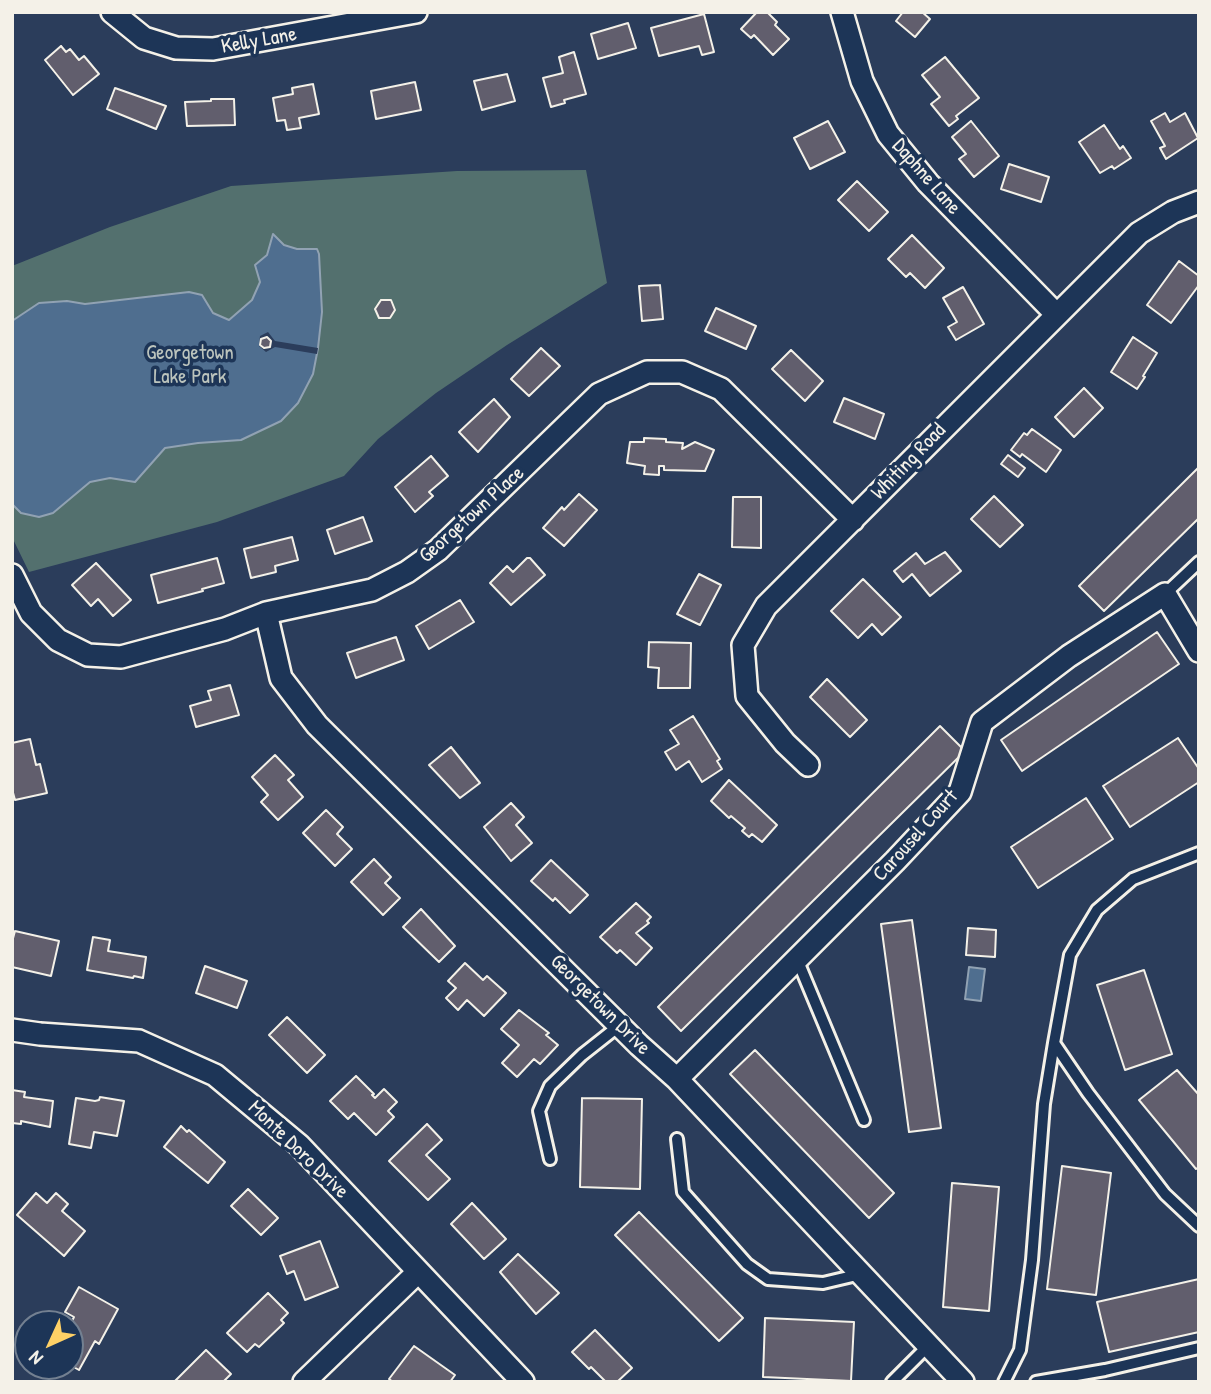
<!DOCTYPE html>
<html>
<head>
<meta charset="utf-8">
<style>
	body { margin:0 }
	#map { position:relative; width:1211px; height:1394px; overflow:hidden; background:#2b3d5b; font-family:"Patrick Hand",sans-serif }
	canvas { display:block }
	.frame { position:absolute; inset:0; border:14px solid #f4f1e8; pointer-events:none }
	.north { position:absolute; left:14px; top:1310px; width:70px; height:70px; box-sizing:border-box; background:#1d3557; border:2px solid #738091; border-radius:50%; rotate:225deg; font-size:19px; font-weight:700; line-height:28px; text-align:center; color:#f4f1e8 }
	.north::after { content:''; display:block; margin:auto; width:24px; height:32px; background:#ffd166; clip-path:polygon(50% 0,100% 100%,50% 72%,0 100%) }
</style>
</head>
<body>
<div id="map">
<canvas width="1211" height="1394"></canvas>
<div class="frame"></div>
<div class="north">N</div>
</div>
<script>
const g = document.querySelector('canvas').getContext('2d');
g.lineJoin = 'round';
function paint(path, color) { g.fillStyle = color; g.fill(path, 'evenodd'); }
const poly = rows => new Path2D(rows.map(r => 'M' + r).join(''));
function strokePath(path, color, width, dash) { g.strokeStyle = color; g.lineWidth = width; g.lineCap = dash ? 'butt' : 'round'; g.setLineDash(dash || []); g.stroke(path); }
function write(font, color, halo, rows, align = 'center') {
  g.font = font + ' "Patrick Hand",sans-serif'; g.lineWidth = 7; g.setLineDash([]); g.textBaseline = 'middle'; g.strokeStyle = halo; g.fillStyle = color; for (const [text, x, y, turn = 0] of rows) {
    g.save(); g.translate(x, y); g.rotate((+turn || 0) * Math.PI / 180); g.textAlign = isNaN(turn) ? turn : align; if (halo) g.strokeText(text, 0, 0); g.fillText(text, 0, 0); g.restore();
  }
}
const green = poly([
	[586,170,607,283,507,345,436,393,378,439,344,476,217,522,29,572,12,537,12,266,110,227,231,186,457,171]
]);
const water = poly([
	[273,234,284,245,297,249,317,249,319,254,322,312,318,348,313,374,298,403,281,421,241,440,198,443,165,448,135,482,110,478,90,482,53,513,39,517,21,513,12,504,12,321,39,303,67,301,85,304,189,292,202,295,213,313,229,320,252,300,260,282,255,265,267,255,273,234],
	[969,967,985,969,981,1001,965,999,969,967]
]);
const pier = poly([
	[268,332,275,341,318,348,317,354,275,347,266,352,259,346,260,336]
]);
const building = poly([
	[757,12,767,12,777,22,775,25,789,39,773,55,754,35,751,38,741,29,757,12],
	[903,12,922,12,930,19,915,37,896,21,903,12],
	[704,14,714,52,702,55,699,46,659,56,651,28,704,14],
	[628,23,636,48,598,59,591,34,628,23],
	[61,46,66,52,70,49,79,60,84,56,99,74,73,95,45,60,61,46],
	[574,52,586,94,564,100,565,103,551,107,543,78,563,73,559,57,574,52],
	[945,57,979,98,956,116,958,119,949,126,931,104,940,97,922,75,945,57],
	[507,74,515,101,482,110,474,81,507,74],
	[415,82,421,110,376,119,371,91,415,82],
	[313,84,319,114,299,118,301,128,287,130,285,120,277,121,273,98,293,94,292,88,313,84],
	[115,88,166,106,156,129,107,109,115,88],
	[211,99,234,99,235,125,187,126,185,102,211,101,211,99],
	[1165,113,1170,122,1185,113,1198,138,1166,159,1160,148,1165,146,1151,121,1165,113],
	[828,121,845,152,810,169,794,138,828,121],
	[971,121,999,156,974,177,959,159,966,154,952,137,971,121],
	[1104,125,1120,149,1123,146,1131,158,1114,169,1112,166,1100,173,1079,142,1104,125],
	[1009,164,1049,177,1041,202,1001,189,1009,164],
	[857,181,888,212,869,231,838,200,857,181],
	[912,235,944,268,925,288,910,273,906,277,888,259,912,235],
	[1179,261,1199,276,1199,285,1171,323,1147,305,1179,261],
	[660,285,663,319,642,321,639,286,660,285],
	[963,287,984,324,956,340,948,327,957,322,943,298,963,287],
	[381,300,391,300,395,310,390,318,379,318,375,309,381,300],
	[716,308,756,326,746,349,705,331,716,308],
	[267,337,271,341,270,347,264,348,260,345,261,339,267,337],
	[1133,337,1157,353,1143,376,1145,377,1137,389,1111,372,1133,337],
	[541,348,560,366,529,396,511,379,541,348],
	[791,350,823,381,805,401,772,369,791,350],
	[1084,388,1103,408,1074,437,1055,417,1084,388],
	[844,398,884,414,875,439,834,422,844,398],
	[494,399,510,417,478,452,459,432,494,399],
	[1032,429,1061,450,1046,472,1022,454,1020,457,1011,450,1024,433,1027,435,1032,429],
	[644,438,666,439,666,442,683,443,682,449,695,442,714,450,705,471,664,470,664,466,659,466,659,475,644,474,645,466,627,463,630,442,644,442,644,438],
	[1008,455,1025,468,1018,477,1001,464,1008,455],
	[431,456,448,476,429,492,433,496,415,512,395,487,431,456],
	[1199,467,1199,518,1104,611,1079,586,1199,467],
	[579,494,597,510,564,546,543,528,562,507,564,510,579,494],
	[994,496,1023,525,1000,547,971,519,994,496],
	[733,497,761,497,761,548,732,547,733,497],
	[363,517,372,541,335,554,327,530,363,517],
	[292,537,298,560,275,566,276,572,251,578,244,549,292,537],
	[945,552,961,571,930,596,912,574,903,582,894,571,916,553,925,564,945,552],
	[217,558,224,583,202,589,203,591,158,603,151,575,217,558],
	[527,558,530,558,545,575,511,605,490,583,507,566,513,572,527,558],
	[96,563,131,600,113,616,98,599,91,606,72,585,96,563],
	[699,574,721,585,700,625,677,614,699,574],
	[863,579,901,617,882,635,872,624,858,638,831,611,863,579],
	[460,600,474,622,429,649,416,626,460,600],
	[1157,632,1179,664,1022,771,1001,740,1157,632],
	[396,637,404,660,356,678,347,653,396,637],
	[649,642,691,643,690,688,658,688,659,668,648,667,649,642],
	[827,679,867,720,850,737,810,697,827,679],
	[230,685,239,715,196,727,190,706,211,700,208,691,230,685],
	[693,716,720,759,717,761,722,769,702,782,689,761,676,770,665,752,679,744,670,730,693,716],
	[940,726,965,751,681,1031,658,1007,940,726],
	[1178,738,1199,769,1199,782,1130,827,1103,786,1178,738],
	[30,739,36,765,40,764,47,793,15,800,12,789,12,743,30,739],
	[451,747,480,783,460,798,429,765,451,747],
	[275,755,294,775,288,780,303,797,278,820,261,802,268,795,252,777,275,755],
	[729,780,777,825,762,842,752,834,749,837,742,831,745,828,731,816,729,818,711,801,729,780],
	[1086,798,1113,839,1038,888,1011,847,1086,798],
	[511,803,524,817,516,825,532,843,511,861,484,827,511,803],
	[326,810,343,827,337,834,352,849,335,866,303,833,326,810],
	[374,859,391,877,385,883,400,898,383,915,351,882,374,859],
	[551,860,588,895,570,913,555,898,553,901,531,881,551,860],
	[636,903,651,917,647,921,649,923,636,933,652,948,636,965,620,950,617,953,600,937,636,903],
	[421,909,455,946,439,962,403,927,421,909],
	[912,920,941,1128,909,1132,881,924,912,920],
	[968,928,996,930,995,957,966,955,968,928],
	[15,931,59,941,51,976,12,967,12,942,15,931],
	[93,937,110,940,108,951,146,957,143,978,134,976,133,978,87,970,93,937],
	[465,963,483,980,487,976,506,993,484,1016,467,1000,458,1010,446,998,456,988,448,981,465,963],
	[205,966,247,981,237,1008,196,993,205,966],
	[1144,970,1172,1054,1125,1070,1097,985,1144,970],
	[519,1010,549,1033,546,1035,558,1045,540,1064,534,1059,517,1077,502,1063,519,1045,501,1029,519,1010],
	[287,1017,325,1055,307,1073,269,1035,287,1017],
	[755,1050,894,1193,869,1218,730,1074,755,1050],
	[1177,1070,1199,1095,1199,1167,1196,1169,1139,1100,1177,1070],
	[356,1076,374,1094,372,1095,375,1098,384,1089,397,1102,388,1111,394,1117,376,1135,354,1113,348,1119,330,1101,356,1076],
	[12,1090,25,1092,24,1097,53,1101,50,1127,21,1121,21,1124,12,1123,12,1090],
	[100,1097,124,1101,117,1136,94,1132,91,1148,69,1144,76,1098,95,1101,99,1100,100,1097],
	[582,1098,642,1099,640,1189,580,1187,582,1098],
	[427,1124,442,1140,426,1155,450,1179,428,1200,389,1161,427,1124],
	[181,1126,187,1132,189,1130,225,1162,208,1183,164,1147,181,1126],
	[1062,1166,1111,1173,1096,1295,1047,1289,1062,1166],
	[952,1183,999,1187,989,1311,943,1307,952,1183],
	[248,1189,278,1218,261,1235,231,1206,248,1189],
	[36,1193,47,1203,56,1193,68,1204,62,1211,85,1231,64,1256,17,1215,36,1193],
	[472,1203,506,1239,484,1259,451,1224,472,1203],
	[639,1212,743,1318,719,1341,615,1235,639,1212],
	[320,1241,338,1287,305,1300,294,1271,287,1274,280,1256,320,1241],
	[518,1254,559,1293,536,1314,500,1272,518,1254],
	[1199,1279,1199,1332,1109,1352,1097,1302,1199,1279],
	[79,1287,118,1309,99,1344,95,1341,79,1370,70,1365,70,1325,74,1317,65,1312,79,1287],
	[268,1293,288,1313,281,1320,284,1323,259,1347,255,1344,247,1352,227,1333,268,1293],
	[765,1318,854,1322,851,1381,763,1377,765,1318],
	[595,1330,632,1368,617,1382,606,1382,591,1367,589,1369,572,1352,595,1330],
	[414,1346,455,1375,450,1382,393,1382,389,1379,414,1346],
	[206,1350,231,1374,223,1382,174,1382,206,1350]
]);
const lane = poly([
	[1165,594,1199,562],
	[1199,853,1133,879,1097,910,1070,955,1054,1043,1088,1093,1165,1194,1199,1226],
	[797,959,864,1120],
	[677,1139,683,1192,747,1264,768,1279,823,1283,861,1274],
	[550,1159,539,1111,550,1086,582,1055,620,1025],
	[892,1382,929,1345],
	[1004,1382,1020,1350,1032,1260,1044,1104,1054,1043],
	[1036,1382,1105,1370,1199,1348]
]);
const street = poly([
	[112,12,144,38,176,48,213,49,416,12],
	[842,12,862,81,888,134,928,183,1056,314],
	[12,575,31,613,58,640,88,655,121,657,225,629,266,613,372,590,407,572,438,550,599,394,647,372,682,372,721,389,853,520],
	[266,613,281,678,317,725,639,1045,677,1079,963,1382],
	[808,765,785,743,747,696,743,645,766,606,1139,233,1173,212,1199,202],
	[12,1030,40,1034,139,1041,215,1075,299,1145,523,1382],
	[677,1079,895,861,960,792,982,722,1069,656,1165,594,1199,651],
	[304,1382,418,1272]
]);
const streetNames = [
	["Kelly Lane",259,41,-10],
	["Daphne Lane",926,177,49],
	["Whiting Road",909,462,-46],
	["Georgetown Place",472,515,-42],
	["Carousel Court",916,836,-48],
	["Georgetown Drive",600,1005,45],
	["Monte Doro Drive",298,1150,44]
];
const parkNames = [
	["Georgetown",190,353],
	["Lake Park",190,377]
];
paint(green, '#53706e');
paint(water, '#4f6e8f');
strokePath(water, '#91a2b3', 2);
paint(pier, '#2b3d5b');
paint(building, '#615e6d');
strokePath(building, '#f4f1e8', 2);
strokePath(lane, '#f4f1e8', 16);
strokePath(street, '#f4f1e8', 26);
strokePath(lane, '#1d3557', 10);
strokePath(street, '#1d3557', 21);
write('21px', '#f4f1e8', '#1d3557', streetNames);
write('21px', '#bcc4bd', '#1d3557', parkNames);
</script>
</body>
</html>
